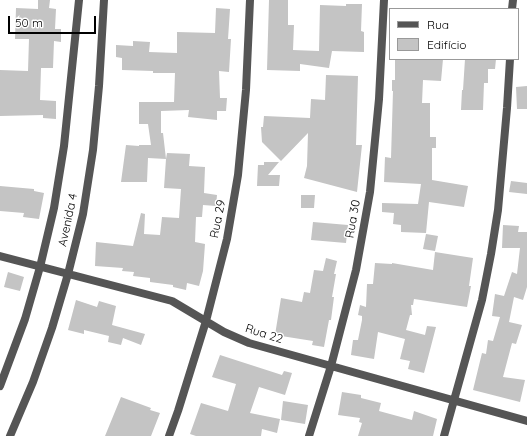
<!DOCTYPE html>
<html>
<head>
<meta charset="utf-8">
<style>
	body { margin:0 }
	#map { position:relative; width:527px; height:436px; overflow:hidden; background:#fff; font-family:Quicksand,sans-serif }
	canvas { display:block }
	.legend { position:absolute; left:389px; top:8px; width:130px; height:52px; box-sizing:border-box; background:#fff; border:1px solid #999; margin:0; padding:5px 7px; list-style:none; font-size:12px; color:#000 }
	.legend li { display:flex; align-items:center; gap:8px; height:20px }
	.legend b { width:20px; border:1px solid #999 }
	.scale { position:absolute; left:8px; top:16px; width:88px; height:18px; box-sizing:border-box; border:2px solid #000; border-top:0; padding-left:5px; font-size:12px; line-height:14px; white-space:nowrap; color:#000; -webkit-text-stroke:3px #fff; paint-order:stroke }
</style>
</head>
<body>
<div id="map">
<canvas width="527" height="436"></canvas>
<ul class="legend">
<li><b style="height:5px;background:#555"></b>Rua</li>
<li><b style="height:11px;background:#c4c4c4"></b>Edifício</li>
</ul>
<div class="scale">50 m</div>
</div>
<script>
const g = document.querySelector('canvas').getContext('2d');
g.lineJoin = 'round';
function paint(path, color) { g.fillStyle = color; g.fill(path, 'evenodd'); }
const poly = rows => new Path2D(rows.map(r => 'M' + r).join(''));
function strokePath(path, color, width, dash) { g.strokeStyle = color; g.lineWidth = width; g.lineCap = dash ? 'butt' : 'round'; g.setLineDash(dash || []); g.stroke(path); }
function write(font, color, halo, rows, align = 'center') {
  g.font = font + ' Quicksand,sans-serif'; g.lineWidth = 3; g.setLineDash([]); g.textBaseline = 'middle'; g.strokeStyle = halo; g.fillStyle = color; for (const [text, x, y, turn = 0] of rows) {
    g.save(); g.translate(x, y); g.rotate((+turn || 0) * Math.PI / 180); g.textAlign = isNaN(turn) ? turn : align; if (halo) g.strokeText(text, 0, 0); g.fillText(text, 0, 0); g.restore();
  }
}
const building = poly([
	[38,0,50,0,49,8,56,9,55,29,61,29,61,42,54,41,53,68,41,68,40,100,56,101,56,119,43,118,43,115,0,116,0,70,28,71,29,39,15,39,16,8,38,9],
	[269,0,288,0,288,25,294,25,293,50,319,51,320,5,346,6,346,4,362,4,361,31,364,32,364,52,332,51,329,68,300,64,300,71,267,70],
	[216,8,230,9,228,39,231,39,229,72,219,71,220,98,227,98,226,111,217,111,217,120,188,117,189,110,161,111,161,133,163,133,166,159,167,153,190,154,189,166,205,167,204,193,217,195,216,206,203,205,202,217,196,217,195,242,205,244,203,271,199,286,187,283,186,290,173,287,173,285,150,282,150,278,133,276,134,272,122,271,123,268,95,266,96,242,133,246,141,213,145,214,144,234,160,235,162,217,179,218,181,189,164,188,166,159,148,158,147,182,121,182,126,145,139,146,139,145,151,145,148,124,139,124,139,102,174,102,175,73,153,73,153,71,122,70,122,58,116,57,116,45,133,46,133,41,150,42,149,52,177,53,177,32,215,33],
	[395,59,443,59,441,81,423,80,422,103,430,103,430,137,436,137,436,148,432,148,432,180,468,186,464,207,429,202,426,233,401,232,401,225,393,224,394,213,382,212,382,203,418,204,421,184,384,182,385,157,391,158,393,91,392,91,392,80,395,80],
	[465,59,496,59,495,69,488,69,488,83,484,83,483,110,461,110,462,90,463,90],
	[326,75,358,76,356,145,362,145,357,192,304,178,307,166,308,133,281,161,262,142,261,127,263,127,264,116,310,118,311,99,325,100],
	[527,86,527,109,517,109,516,87],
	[264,162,279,162,268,175,280,175,279,186,257,186,258,165,264,165],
	[511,181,527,183,527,194,509,192],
	[0,186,34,189,34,191,44,193,39,219,23,217,24,213,0,211],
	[301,195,315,195,314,208,301,208],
	[313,222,348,225,346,243,311,240],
	[503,225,519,226,518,232,527,232,527,287,523,300,514,297,509,322,522,325,516,344,512,343,503,377,525,380,520,402,473,390,482,353,486,354,488,340,493,341,500,317,492,316,495,294,504,296,512,272,517,274,520,248,502,248],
	[426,234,438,236,435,251,423,249],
	[435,252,473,258,469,286,471,286,467,307,414,299,413,305,411,305,412,315,410,315,406,330,425,335,427,326,436,327,424,373,408,369,410,361,400,359,405,339,378,332,374,359,351,355,353,340,358,340,362,320,362,316,358,315,360,305,366,307,367,284,373,284,375,263,392,264,392,263,433,270],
	[326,258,337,261,334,274,336,274,332,297,334,297,331,320,329,320,324,347,312,345,313,341,275,335,281,298,302,302,304,292,310,293,314,270,323,271],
	[8,272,24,277,20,291,4,287],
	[76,300,97,307,99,301,116,306,112,325,145,334,141,345,123,338,121,345,108,342,109,336,84,330,84,334,68,330],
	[220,355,282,375,284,371,292,373,285,395,259,387,250,413,280,419,277,433,262,429,261,436,196,436,190,434,201,403,228,411,236,384,212,377],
	[342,392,361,395,361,398,381,403,379,411,412,420,414,411,437,419,433,436,358,436,362,423,359,422,360,418,338,415],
	[121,397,151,408,150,410,160,413,151,436,105,436],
	[283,401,308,405,305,424,281,420]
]);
const street = poly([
	[512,9,513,0],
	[0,256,172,301,224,332,249,343,527,421],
	[0,386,25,319,40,267,54,208,64,146,79,0],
	[10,436,33,382,52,328,68,274,83,214,93,150,99,86,104,0],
	[169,436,178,411,206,321,227,239,238,175,246,90,250,0],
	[309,436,331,366,356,270,370,192,379,99,384,0],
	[444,436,482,300,491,254,498,210,507,108,510,59]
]);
const streetNames = [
	["Rua 29",218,219,-79],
	["Rua 30",353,219,-80],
	["Avenida 4",68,220,-78],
	["Rua 22",264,334,18]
];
paint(building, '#c4c4c4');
strokePath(street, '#555', 8);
write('12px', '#000', '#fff', streetNames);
</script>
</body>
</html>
